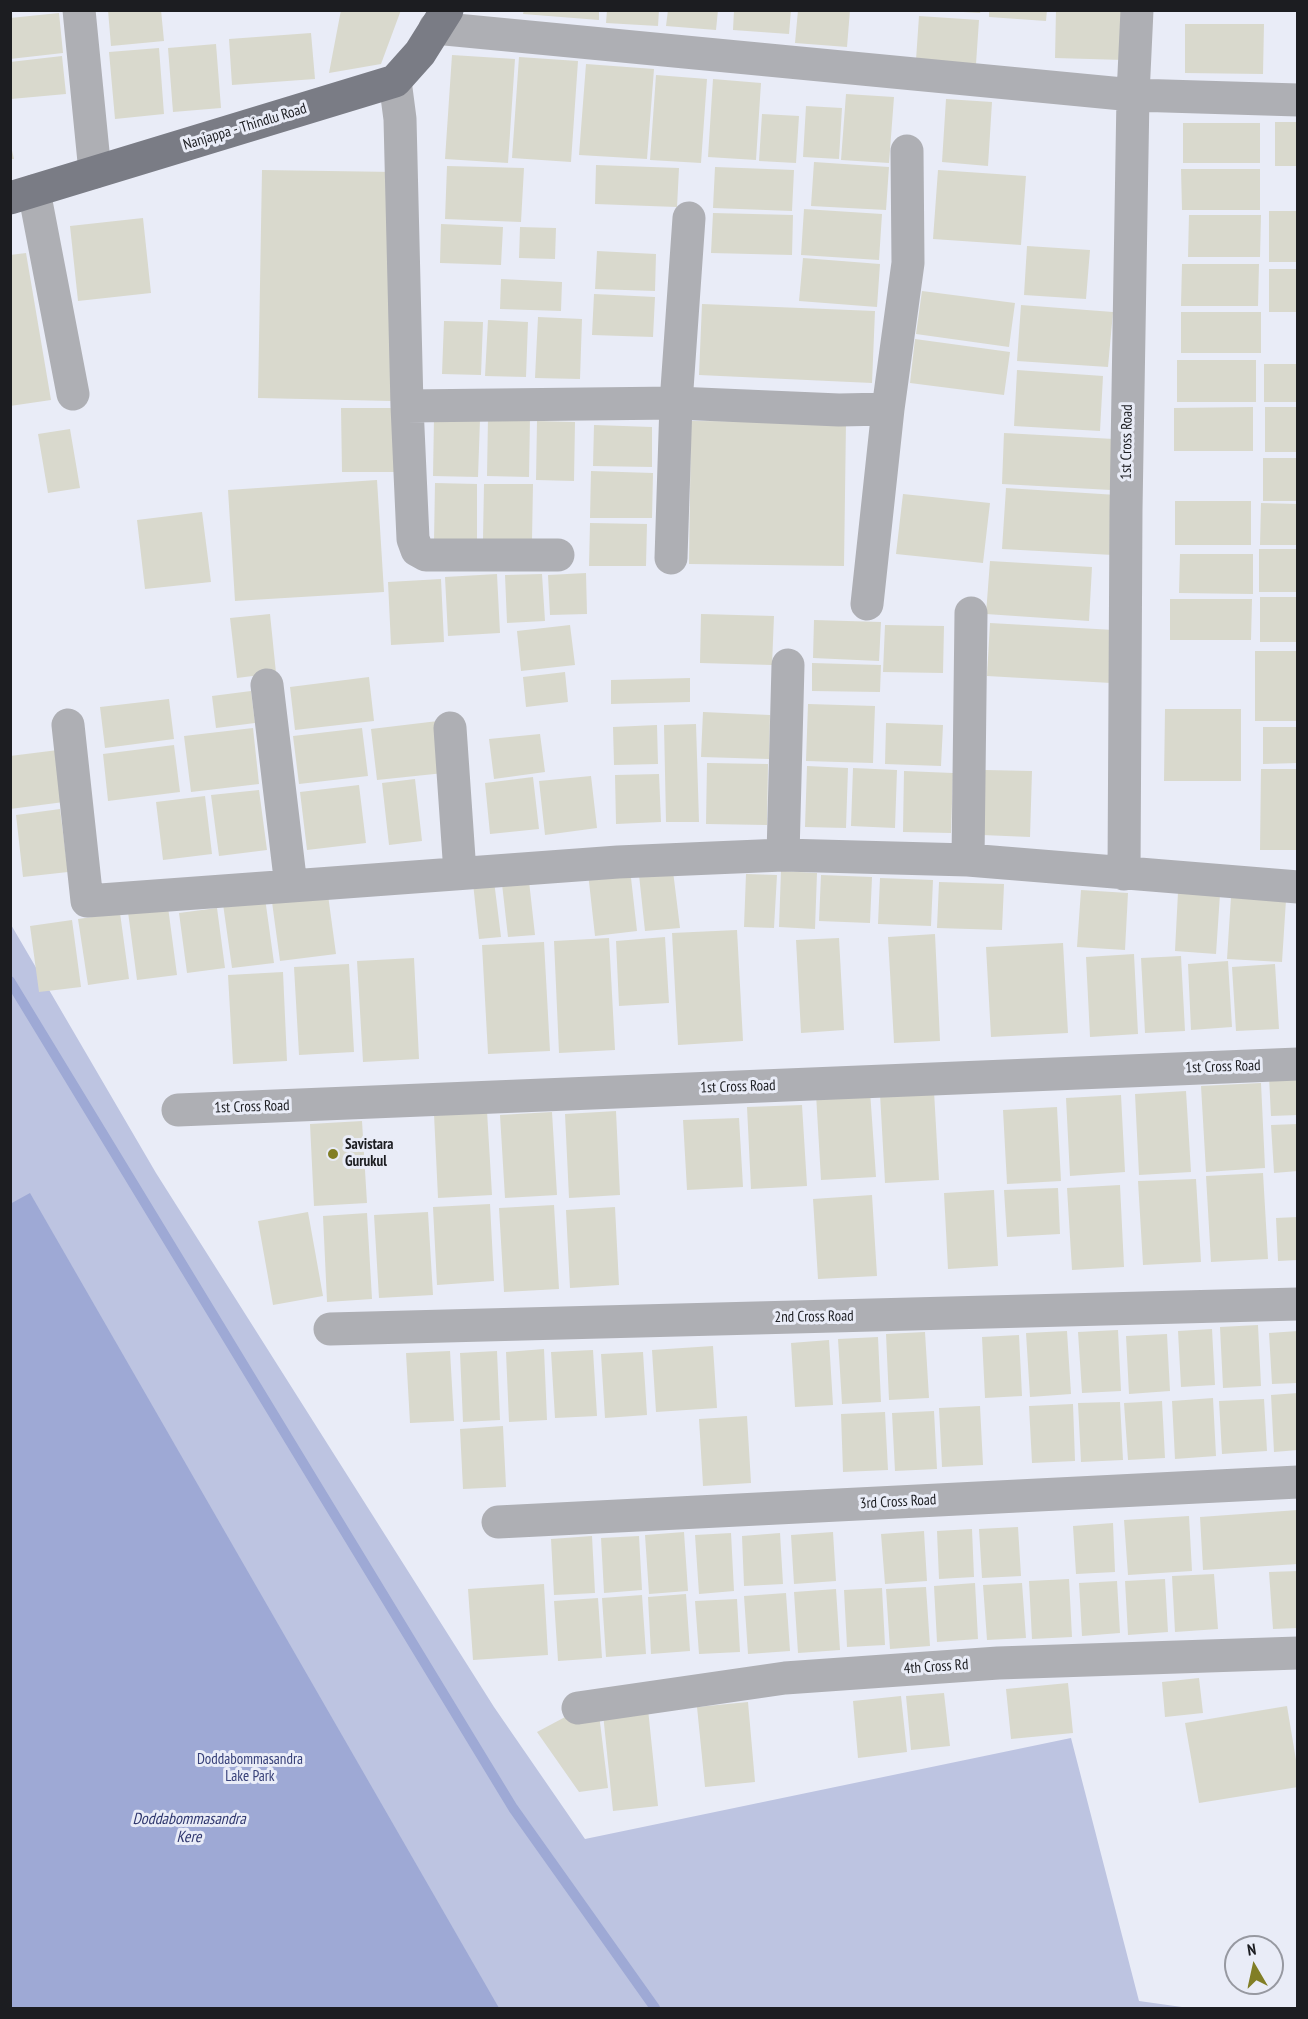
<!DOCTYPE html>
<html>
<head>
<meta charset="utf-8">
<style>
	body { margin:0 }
	#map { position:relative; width:1308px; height:2019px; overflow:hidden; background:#e9ecf7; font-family:"PT Sans Narrow",sans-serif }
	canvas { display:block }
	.frame { position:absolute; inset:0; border:12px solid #1c1d21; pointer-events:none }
	.north { position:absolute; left:1224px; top:1935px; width:60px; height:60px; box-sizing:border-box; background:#e9ecf7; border:2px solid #9799a1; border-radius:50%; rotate:351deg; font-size:16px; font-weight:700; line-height:24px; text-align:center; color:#1c1d21 }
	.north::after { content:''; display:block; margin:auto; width:21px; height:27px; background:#817e26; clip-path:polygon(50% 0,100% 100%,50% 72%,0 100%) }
</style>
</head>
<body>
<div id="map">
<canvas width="1308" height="2019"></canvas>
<div class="frame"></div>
<div class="north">N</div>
</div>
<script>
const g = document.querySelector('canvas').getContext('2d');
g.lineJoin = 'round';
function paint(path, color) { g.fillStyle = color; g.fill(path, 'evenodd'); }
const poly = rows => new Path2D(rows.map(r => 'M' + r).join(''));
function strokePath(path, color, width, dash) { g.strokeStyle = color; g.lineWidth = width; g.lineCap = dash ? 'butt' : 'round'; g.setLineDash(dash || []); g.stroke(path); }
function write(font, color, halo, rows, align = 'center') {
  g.font = font + ' "PT Sans Narrow",sans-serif'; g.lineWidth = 6; g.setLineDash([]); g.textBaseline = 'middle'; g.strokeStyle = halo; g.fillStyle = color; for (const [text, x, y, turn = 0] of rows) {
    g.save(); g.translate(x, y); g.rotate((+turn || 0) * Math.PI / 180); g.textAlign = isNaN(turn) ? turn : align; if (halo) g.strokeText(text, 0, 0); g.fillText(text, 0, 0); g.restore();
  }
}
const green = poly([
	[10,923,156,1173,494,1707,585,1839,1071,1738,1139,2001,1189,2008,11,2008]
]);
const water = poly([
	[30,1193,499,2008,11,2008,10,1204]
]);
const stream = poly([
	[10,981,513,1808,655,2008]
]);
const building = poly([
	[108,10,161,10,164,41,111,46],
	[341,10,401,10,381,64,329,73],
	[524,10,599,10,599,20,523,14],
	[607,10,659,10,658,26,606,23],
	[668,10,718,10,716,30,666,26],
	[734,10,791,10,789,34,733,30],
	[798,10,850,10,847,47,795,43],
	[963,10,981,10,980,13,963,12],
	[989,10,1047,10,1046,21,989,17],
	[1056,10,1125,10,1124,60,1055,58],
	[59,13,63,53,10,59,10,18],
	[919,16,979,20,976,64,916,60],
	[1185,24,1264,24,1263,74,1185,73],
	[311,33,315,79,232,85,229,39],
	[216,44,221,108,173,112,168,48],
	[159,48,164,114,115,119,109,52],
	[452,55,515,59,508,163,445,159],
	[62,56,66,94,11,99,10,62],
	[519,57,578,61,571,162,512,158],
	[586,64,654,69,647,159,579,155],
	[656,75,707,79,701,163,650,160],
	[713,79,761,83,756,160,708,157],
	[846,94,894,97,889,163,841,160],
	[946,99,992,102,988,166,942,162],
	[806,106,842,108,839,159,803,157],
	[762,114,799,116,796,163,759,161],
	[1275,122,1298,122,1298,166,1275,166],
	[1183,123,1260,123,1260,163,1183,163],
	[10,142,14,159,10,159],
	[814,162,889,167,886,210,811,206],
	[596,165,679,168,677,207,595,204],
	[447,166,524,168,521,222,445,219],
	[715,167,794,170,792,211,713,208],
	[1181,169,1260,169,1260,210,1182,210],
	[262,170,395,172,391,401,258,398],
	[938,170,1026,176,1021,245,933,239],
	[804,209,882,214,879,260,801,255],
	[1269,211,1298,211,1298,262,1269,262],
	[713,213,793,215,792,255,711,253],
	[1189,215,1261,215,1260,257,1188,257],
	[143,218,151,293,78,301,70,226],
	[441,224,503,227,501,265,440,263],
	[520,227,556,228,555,259,519,258],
	[1027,246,1090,250,1086,299,1024,295],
	[597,251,656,254,655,291,595,289],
	[26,253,51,400,10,406,10,255],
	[803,258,880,264,877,307,799,301],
	[1182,264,1259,264,1258,306,1181,306],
	[1269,269,1298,269,1298,312,1269,312],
	[501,279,562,282,561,311,500,309],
	[922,291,1015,303,1009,347,916,334],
	[594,294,655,297,653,337,592,335],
	[702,304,875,311,872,383,699,375],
	[1021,305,1113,312,1108,367,1017,361],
	[1181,312,1261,312,1261,353,1181,353],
	[538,317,582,319,580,379,535,378],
	[488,320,528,322,526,377,485,376],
	[444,321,483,322,481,375,442,374],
	[915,339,1010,352,1004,395,910,383],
	[1177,360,1256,360,1256,402,1177,402],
	[1264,364,1298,364,1298,402,1264,402],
	[1017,370,1103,376,1100,431,1014,426],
	[1253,407,1253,451,1174,451,1174,408],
	[1265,407,1298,407,1298,452,1265,452],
	[341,408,397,408,398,472,342,472],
	[488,417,530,417,529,477,487,476],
	[434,418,480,419,478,477,433,476],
	[537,421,575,422,574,481,536,480],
	[691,421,846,422,844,566,689,564],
	[594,425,652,427,652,467,593,466],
	[70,429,80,488,48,493,38,434],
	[1004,433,1114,439,1111,490,1002,484],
	[1263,458,1298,458,1298,501,1263,501],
	[591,471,653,473,652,518,590,518],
	[377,480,384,592,235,601,228,490],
	[435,483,477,484,477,542,434,541],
	[484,484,533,484,532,540,483,539],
	[1006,488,1117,495,1113,555,1002,549],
	[903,494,990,503,983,563,896,554],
	[1175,501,1251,501,1251,545,1175,545],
	[1261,503,1298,504,1298,545,1260,545],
	[202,512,211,582,145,589,137,520],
	[590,523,647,524,646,566,589,566],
	[1259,549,1298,549,1298,592,1259,592],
	[1180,554,1253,554,1253,594,1179,593],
	[990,561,1092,567,1089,621,986,614],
	[586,573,587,614,550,615,548,575],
	[497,574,500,633,448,636,445,577],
	[542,574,545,621,507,623,505,575],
	[441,579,444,642,391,645,388,582],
	[1260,597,1298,597,1298,642,1260,642],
	[1170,599,1252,599,1251,640,1170,640],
	[270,614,276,673,237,678,230,618],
	[701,614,774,616,772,665,700,663],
	[814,620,881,622,879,661,813,658],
	[990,623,1114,630,1111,683,987,676],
	[570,625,575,665,521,671,517,631],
	[885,625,944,626,943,673,883,672],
	[1255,651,1298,651,1298,721,1255,721],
	[812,663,881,665,880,692,812,691],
	[565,672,568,702,526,707,523,677],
	[369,677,374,721,295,730,290,687],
	[690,678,690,702,611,704,611,680],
	[251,691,255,723,216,728,212,696],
	[169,699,174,739,105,748,100,707],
	[808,704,875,706,873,763,806,761],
	[1165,709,1241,709,1241,781,1164,781],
	[703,712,770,715,769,759,701,757],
	[438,721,444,773,377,780,371,729],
	[886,723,943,725,941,766,885,764],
	[696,724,699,822,666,822,664,725],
	[657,725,658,764,614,765,613,727],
	[1263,727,1298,727,1298,763,1263,764],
	[253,728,259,784,191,792,184,736],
	[362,728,368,776,299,784,293,736],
	[540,734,545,772,494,779,489,739],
	[174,745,180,792,108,801,103,754],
	[58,750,64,802,10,809,10,756],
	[707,763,768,764,767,825,706,824],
	[807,766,848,768,846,828,805,827],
	[853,768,897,770,895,828,851,826],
	[1261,769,1298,769,1298,850,1260,850],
	[985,770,1032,771,1030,837,982,835],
	[904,771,953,773,951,833,903,832],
	[659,774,661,822,616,824,615,775],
	[591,776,597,828,545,835,539,781],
	[533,777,539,829,490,834,485,783],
	[415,779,422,841,389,845,382,783],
	[359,785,366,843,307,850,300,792],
	[259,790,267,850,219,856,211,795],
	[205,796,212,854,163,860,156,802],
	[60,809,68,872,23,877,16,815],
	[630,869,637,931,595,936,588,873],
	[673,871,680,928,645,931,639,875],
	[781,871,817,873,815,929,779,927],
	[746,874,777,875,774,928,744,927],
	[821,875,872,877,870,923,819,921],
	[880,878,933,880,931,926,878,924],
	[494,881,501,937,479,939,473,883],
	[529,881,535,935,508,937,502,884],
	[939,882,1004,884,1002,930,937,928],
	[1081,890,1128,893,1125,950,1077,947],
	[1178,892,1220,894,1216,954,1175,951],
	[328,895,336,954,280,961,272,902],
	[1231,897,1286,900,1282,962,1227,959],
	[265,898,274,963,232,968,223,904],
	[168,907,177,975,137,980,128,912],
	[217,908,225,968,187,973,179,913],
	[120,913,129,979,88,985,78,919],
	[72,920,81,987,39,992,30,926],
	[737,930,743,1041,678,1045,672,933],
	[935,934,940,1041,894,1043,888,937],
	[665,937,669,1003,619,1006,616,941],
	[609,938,615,1050,559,1053,554,941],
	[839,938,844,1030,801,1033,796,940],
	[544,942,550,1051,488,1054,482,945],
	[1063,943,1068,1033,991,1037,986,947],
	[1134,954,1138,1034,1090,1037,1086,957],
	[1181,956,1185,1031,1145,1033,1141,958],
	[414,958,419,1059,363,1062,357,961],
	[1228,961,1232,1027,1191,1030,1188,964],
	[349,964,354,1052,299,1055,294,967],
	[1275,964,1279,1029,1236,1031,1232,967],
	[283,972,287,1061,233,1064,228,975],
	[1298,1075,1298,1115,1271,1116,1269,1077],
	[1261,1083,1265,1168,1206,1172,1201,1086],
	[870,1091,876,1177,821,1180,816,1094],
	[934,1091,939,1180,885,1183,880,1094],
	[1186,1091,1191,1172,1139,1175,1135,1094],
	[1121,1095,1125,1172,1070,1176,1066,1098],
	[802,1105,807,1186,751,1189,747,1107],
	[1057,1107,1061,1181,1007,1184,1003,1110],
	[487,1111,492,1195,438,1198,434,1114],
	[616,1111,620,1195,569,1198,565,1114],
	[552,1112,557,1195,505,1198,500,1115],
	[739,1118,743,1187,687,1190,683,1120],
	[362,1121,367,1203,314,1206,310,1124],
	[1298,1124,1298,1171,1274,1173,1271,1125],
	[1263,1173,1268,1259,1211,1262,1206,1176],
	[1196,1179,1201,1262,1143,1265,1138,1181],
	[1120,1185,1124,1267,1072,1270,1067,1188],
	[1058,1188,1060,1234,1007,1237,1004,1190],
	[994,1190,998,1266,948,1269,944,1193],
	[872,1195,877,1276,818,1279,813,1199],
	[490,1204,494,1281,437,1285,433,1207],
	[554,1205,559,1289,504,1292,499,1208],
	[615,1207,619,1285,570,1288,566,1210],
	[308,1212,323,1296,273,1305,258,1221],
	[428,1212,433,1295,379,1298,374,1215],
	[367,1213,372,1299,327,1302,323,1216],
	[1298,1217,1298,1260,1278,1261,1276,1218],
	[1258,1325,1261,1386,1223,1388,1220,1327],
	[1212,1329,1215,1385,1181,1387,1178,1331],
	[1118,1330,1121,1391,1082,1393,1078,1332],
	[1067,1331,1071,1394,1030,1397,1026,1333],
	[1298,1331,1298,1383,1272,1384,1269,1333],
	[925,1332,929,1398,889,1400,886,1334],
	[1167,1334,1170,1391,1129,1394,1126,1336],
	[1019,1335,1022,1396,985,1398,982,1337],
	[878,1337,881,1402,842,1404,838,1339],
	[829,1340,833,1405,795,1407,791,1343],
	[713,1346,717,1408,656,1412,652,1350],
	[544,1349,547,1420,509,1422,506,1352],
	[593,1350,597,1416,555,1418,551,1352],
	[450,1351,454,1421,410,1423,406,1353],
	[497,1351,500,1420,463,1422,460,1353],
	[643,1352,647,1415,605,1418,601,1354],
	[1298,1393,1298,1450,1274,1452,1271,1395],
	[1213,1398,1216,1456,1175,1459,1172,1401],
	[1264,1399,1267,1451,1222,1454,1219,1401],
	[1162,1401,1165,1458,1128,1460,1124,1403],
	[1120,1402,1123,1460,1081,1462,1078,1403],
	[1073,1404,1075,1461,1032,1463,1029,1406],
	[980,1406,983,1465,942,1467,939,1408],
	[934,1411,937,1469,895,1471,892,1413],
	[885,1412,888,1470,843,1472,841,1414],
	[747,1416,751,1483,703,1486,699,1419],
	[503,1426,506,1487,463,1489,460,1429],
	[1298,1510,1298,1564,1203,1570,1200,1517],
	[1189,1516,1192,1571,1128,1575,1124,1520],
	[1113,1523,1115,1572,1076,1574,1073,1526],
	[1018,1527,1021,1576,982,1578,979,1529],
	[972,1529,974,1577,939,1579,937,1531],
	[924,1531,927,1581,885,1584,881,1534],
	[684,1532,688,1591,649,1594,645,1535],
	[833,1532,836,1581,794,1584,791,1535],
	[731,1533,734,1591,699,1594,695,1535],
	[780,1533,783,1584,744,1586,742,1536],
	[592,1536,595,1593,554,1595,551,1539],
	[639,1536,642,1590,604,1593,601,1538],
	[1298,1571,1298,1628,1273,1629,1269,1572],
	[1214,1574,1218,1629,1175,1632,1172,1576],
	[1069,1579,1072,1637,1032,1639,1029,1581],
	[1165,1579,1168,1632,1128,1635,1125,1581],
	[1117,1581,1120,1633,1082,1636,1079,1583],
	[975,1583,978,1639,937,1642,934,1586],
	[1022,1583,1026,1638,987,1640,983,1585],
	[544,1584,548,1655,473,1660,468,1589],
	[926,1587,930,1646,890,1649,886,1589],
	[882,1588,885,1645,847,1647,844,1590],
	[836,1589,840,1650,798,1653,794,1592],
	[786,1593,790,1651,748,1654,744,1596],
	[686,1594,690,1651,651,1654,648,1597],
	[642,1595,646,1654,606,1657,602,1598],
	[598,1598,602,1658,558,1661,554,1601],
	[737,1599,740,1652,699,1654,695,1601],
	[1199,1678,1203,1713,1165,1717,1162,1682],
	[1068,1683,1073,1733,1011,1739,1006,1689],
	[944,1693,950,1746,911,1750,906,1696],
	[901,1696,907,1752,858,1758,853,1701],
	[748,1702,755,1782,705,1787,697,1707],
	[1287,1706,1298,1772,1298,1787,1199,1803,1185,1723],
	[648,1709,658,1806,613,1811,603,1714],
	[599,1714,608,1788,579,1792,537,1732,567,1716]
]);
const minor = poly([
	[79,10,95,172],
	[435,28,1133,95,1298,100],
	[395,81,400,119,407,406,676,403,839,410,888,409],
	[34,191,73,394],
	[407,406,413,539,417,550,426,555,558,555],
	[671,558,676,403,689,218],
	[867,604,888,409,908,263,907,151],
	[267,685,291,886],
	[68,725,87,901,618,862,783,855,968,860,1298,887],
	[450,728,460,873],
	[783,855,788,665],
	[968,860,971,613],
	[1124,874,1126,510,1133,95,1137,10],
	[178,1110,1298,1064],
	[330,1329,1298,1304],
	[498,1522,1298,1482],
	[578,1708,785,1678,998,1663,1298,1653]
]);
const major = poly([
	[10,198,395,81,420,53,447,10]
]);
const markers = [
	[333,1154,6,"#817e26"]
];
const streetNames = [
	["Nanjappa - Thindlu Road",245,127,-17],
	["1st Cross Road",1127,442,-89],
	["1st Cross Road",1223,1067,-2],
	["1st Cross Road",738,1087,-2],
	["1st Cross Road",252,1107,-2],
	["2nd Cross Road",814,1317,-1],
	["3rd Cross Road",898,1502,-3],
	["4th Cross Rd",936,1667,-4]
];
const poiNames = [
	["Savistara",345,1145],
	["Gurukul",345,1162]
];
const parkNames = [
	["Doddabommasandra",250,1760],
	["Lake Park",250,1777]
];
const waterNames = [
	["Doddabommasandra",189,1819],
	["Kere",189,1837]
];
paint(green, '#bdc4e1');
paint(water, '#9ea9d5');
strokePath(stream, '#9ea9d5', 10);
paint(building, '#d9d9cd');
strokePath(minor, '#aeafb4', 33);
strokePath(major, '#7a7c85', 33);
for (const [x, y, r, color] of markers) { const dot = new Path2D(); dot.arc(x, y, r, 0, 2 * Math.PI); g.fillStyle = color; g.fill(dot); strokePath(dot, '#e9ecf7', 2); }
write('15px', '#1c1d21', '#e9ecf7', streetNames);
write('bold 15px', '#1c1d21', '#e9ecf7', poiNames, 'left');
write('15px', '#374078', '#e9ecf7', parkNames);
write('italic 16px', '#30386f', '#e9ecf7', waterNames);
</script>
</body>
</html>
